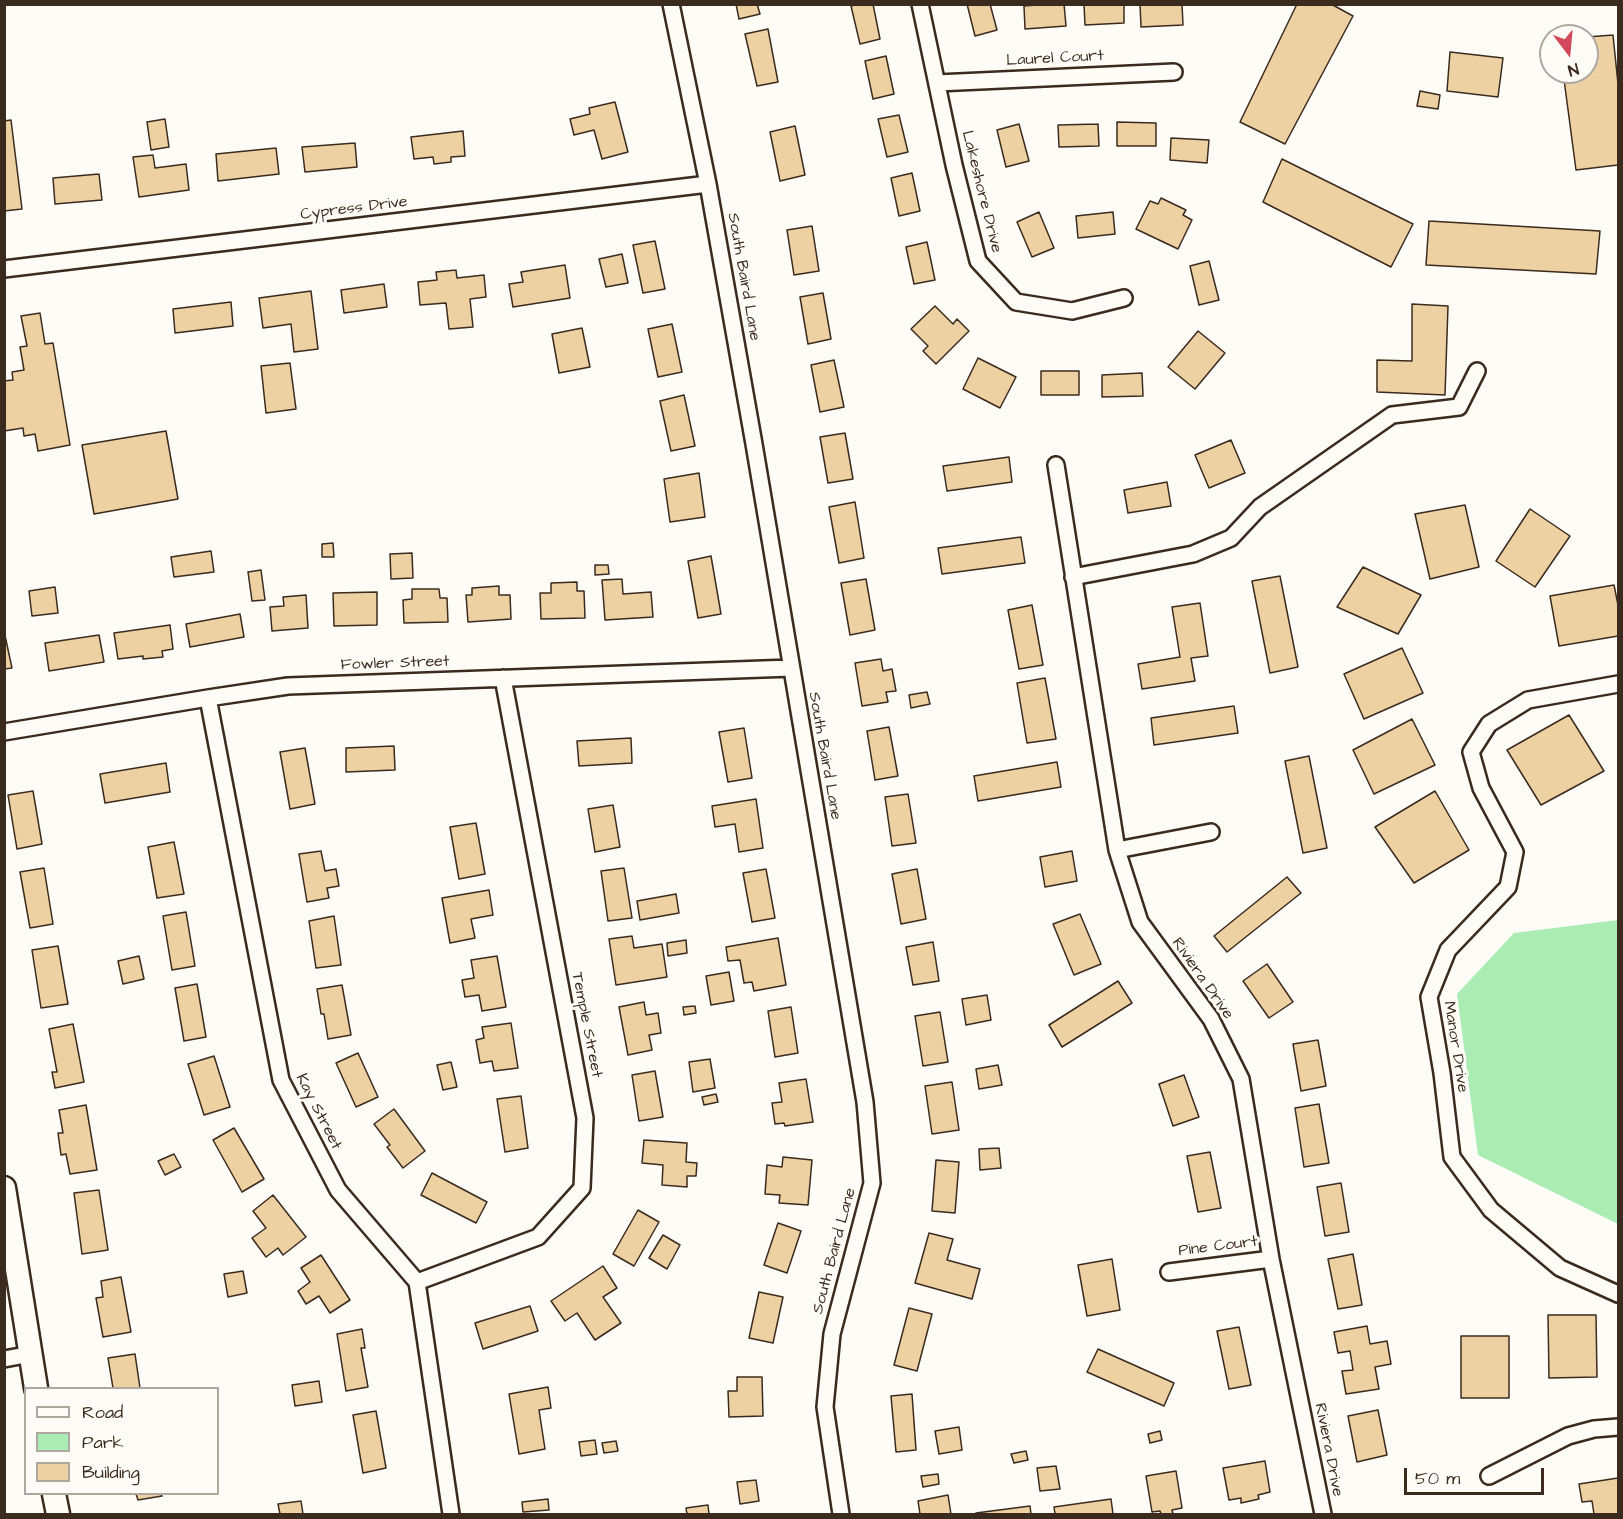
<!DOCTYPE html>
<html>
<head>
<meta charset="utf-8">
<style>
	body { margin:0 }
	#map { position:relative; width:1623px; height:1519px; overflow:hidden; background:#fdfcf7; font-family:"Architects Daughter",sans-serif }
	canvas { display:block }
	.frame { position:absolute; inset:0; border:6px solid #3b2a1e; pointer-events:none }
	.legend { position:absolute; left:24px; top:1387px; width:195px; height:108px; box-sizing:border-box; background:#fdfcf7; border:2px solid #afa8a0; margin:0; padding:8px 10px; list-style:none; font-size:18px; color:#3b2a1e }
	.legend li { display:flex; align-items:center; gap:12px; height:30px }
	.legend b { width:30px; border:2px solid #afa8a0 }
	.north { position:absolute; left:1539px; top:24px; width:60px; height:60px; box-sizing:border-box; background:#fdfcf7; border:2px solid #afa8a0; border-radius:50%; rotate:164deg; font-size:16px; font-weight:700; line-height:24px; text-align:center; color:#3b2a1e }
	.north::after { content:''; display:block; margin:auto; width:21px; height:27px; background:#d1495b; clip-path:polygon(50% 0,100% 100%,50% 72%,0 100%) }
	.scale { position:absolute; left:1404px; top:1468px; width:140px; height:27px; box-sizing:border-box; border:3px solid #3b2a1e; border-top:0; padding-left:8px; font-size:18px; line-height:21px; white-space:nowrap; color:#3b2a1e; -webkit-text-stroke:4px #fdfcf7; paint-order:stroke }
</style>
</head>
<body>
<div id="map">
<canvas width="1623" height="1519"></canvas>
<div class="frame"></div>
<ul class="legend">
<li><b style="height:8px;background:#fdfcf7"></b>Road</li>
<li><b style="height:16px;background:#abecb4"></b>Park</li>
<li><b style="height:16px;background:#eed1a2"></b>Building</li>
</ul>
<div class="north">N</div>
<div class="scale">50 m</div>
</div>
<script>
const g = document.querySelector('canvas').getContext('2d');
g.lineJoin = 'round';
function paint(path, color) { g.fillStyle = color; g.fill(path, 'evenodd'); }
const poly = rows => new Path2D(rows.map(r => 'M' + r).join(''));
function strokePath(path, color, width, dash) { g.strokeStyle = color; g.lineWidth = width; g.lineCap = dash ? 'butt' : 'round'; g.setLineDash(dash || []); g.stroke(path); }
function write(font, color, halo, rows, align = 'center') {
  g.font = font + ' "Architects Daughter",sans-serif'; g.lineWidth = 6; g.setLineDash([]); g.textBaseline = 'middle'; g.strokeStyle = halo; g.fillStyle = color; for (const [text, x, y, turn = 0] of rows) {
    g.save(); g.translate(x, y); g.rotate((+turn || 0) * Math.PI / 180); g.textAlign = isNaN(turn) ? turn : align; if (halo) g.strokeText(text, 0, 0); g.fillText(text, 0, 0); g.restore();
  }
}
const green = poly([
	[1618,920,1618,1224,1478,1155,1457,994,1514,933]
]);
const building = poly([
	[736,4,757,4,760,14,739,19,736,4],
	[859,4,873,4,880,39,860,44,851,6,859,4],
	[967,4,990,4,997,30,975,36,967,4],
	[1048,4,1064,4,1066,26,1025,29,1024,6,1048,4],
	[1084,4,1124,4,1124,23,1085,25,1084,4],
	[1140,4,1182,4,1183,25,1141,27,1140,4],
	[1297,4,1331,4,1353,16,1285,144,1240,122,1297,4],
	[768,29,778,82,757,86,745,34,768,29],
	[1613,35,1618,84,1618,165,1576,170,1563,72,1587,72,1587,37,1613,35],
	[1450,52,1503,58,1498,97,1447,91,1450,52],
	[886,56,894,94,873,99,865,61,886,56],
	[1420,91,1440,95,1438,109,1417,106,1420,91],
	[615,102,628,152,602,159,594,130,574,135,570,119,590,114,589,108,615,102],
	[899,115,908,152,887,157,878,119,899,115],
	[165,119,169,147,151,150,147,122,165,119],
	[11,120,22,209,4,211,4,121,11,120],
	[1117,122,1156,123,1156,146,1117,146,1117,122],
	[1019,124,1029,161,1006,167,997,130,1019,124],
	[1098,124,1099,146,1059,147,1058,125,1098,124],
	[795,126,805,175,780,181,770,132,795,126],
	[463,131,465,156,451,157,451,162,434,164,433,157,414,159,411,137,463,131],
	[1171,138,1209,140,1207,163,1170,160,1171,138],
	[355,143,357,167,305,172,302,147,355,143],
	[276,148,279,174,218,181,216,154,276,148],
	[153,155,155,168,186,164,189,190,139,197,133,157,153,155],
	[1282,159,1413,224,1391,267,1263,202,1282,159],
	[912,173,920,211,899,216,891,178,912,173],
	[99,174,102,200,55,204,53,178,99,174],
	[1161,198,1186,210,1183,215,1192,220,1178,249,1136,229,1150,201,1158,204,1161,198],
	[1039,212,1054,248,1032,257,1017,222,1039,212],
	[1113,212,1115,234,1078,238,1076,216,1113,212],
	[1429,221,1600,231,1596,274,1426,265,1429,221],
	[812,226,819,271,794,275,787,230,812,226],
	[655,241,665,289,643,293,633,245,655,241],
	[927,242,935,280,914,284,906,247,927,242],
	[622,254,628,283,606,287,599,259,622,254],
	[1209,261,1219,300,1199,305,1190,266,1209,261],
	[565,265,570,298,513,307,509,284,523,282,521,272,565,265],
	[456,270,457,278,484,275,486,297,470,299,473,327,449,329,446,303,420,305,418,282,437,280,436,272,456,270],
	[384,284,387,307,344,313,341,290,384,284],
	[311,291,318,349,294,352,291,324,263,328,259,298,311,291],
	[823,293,831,339,808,344,800,297,823,293],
	[231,302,233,326,175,333,173,309,231,302],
	[1412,304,1448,306,1445,395,1377,392,1377,360,1412,361,1412,304],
	[935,306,953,324,957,319,969,331,936,364,923,351,928,346,911,329,935,306],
	[40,313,45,344,53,343,70,445,38,451,35,434,24,436,23,428,4,431,4,381,13,380,12,372,24,370,20,347,27,346,21,316,40,313],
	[672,324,682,372,658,377,648,329,672,324],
	[582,328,590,367,559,373,552,334,582,328],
	[1198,331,1225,353,1195,389,1168,367,1198,331],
	[978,358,1016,377,1000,408,963,389,978,358],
	[834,360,844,407,820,412,811,365,834,360],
	[290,363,296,409,266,413,261,366,290,363],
	[1041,371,1079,371,1079,395,1041,395,1041,371],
	[1142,373,1143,396,1102,397,1102,375,1142,373],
	[684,395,695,446,671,451,660,401,684,395],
	[166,431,178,499,94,514,82,445,166,431],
	[845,433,853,479,828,483,820,437,845,433],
	[1231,440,1245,473,1209,488,1195,455,1231,440],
	[1009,457,1012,482,947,491,943,466,1009,457],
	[699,473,705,517,670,522,664,479,699,473],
	[1167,482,1171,506,1128,513,1124,490,1167,482],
	[855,502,864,558,839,563,829,507,855,502],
	[1465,505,1479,567,1430,579,1415,514,1465,505],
	[1530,509,1570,536,1535,587,1496,561,1530,509],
	[1021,537,1025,563,942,574,938,548,1021,537],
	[333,543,334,557,322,557,322,544,333,543],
	[211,551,214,572,174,577,171,557,211,551],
	[412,553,413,578,391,579,390,554,412,553],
	[711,556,721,614,698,618,688,561,711,556],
	[595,565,608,565,609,574,595,575,595,565],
	[1363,567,1421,595,1398,634,1337,607,1363,567],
	[261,570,265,600,252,601,248,572,261,570],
	[1280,576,1298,667,1270,673,1252,581,1280,576],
	[622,579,623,594,651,592,653,617,605,620,602,580,622,579],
	[866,579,875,630,850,635,841,583,866,579],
	[577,582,577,591,584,591,585,618,541,619,540,593,551,593,551,583,577,582],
	[1614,585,1618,605,1618,636,1559,646,1550,596,1614,585],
	[499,586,499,595,510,595,511,619,468,622,466,595,472,595,472,588,499,586],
	[55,587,58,613,32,616,29,591,55,587],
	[412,589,439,589,440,598,447,598,448,622,404,623,403,600,412,599,412,589],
	[377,592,377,625,334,626,333,593,377,592],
	[306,595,308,628,272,631,270,607,284,606,283,597,306,595],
	[1200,603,1208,656,1191,658,1195,681,1142,689,1138,664,1180,657,1172,607,1200,603],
	[1032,605,1043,665,1019,669,1008,610,1032,605],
	[240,614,244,637,190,647,186,624,240,614],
	[170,625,173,649,162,651,163,657,143,659,143,656,118,659,114,633,170,625],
	[4,631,12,668,4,669,4,631],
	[99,635,104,662,49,671,45,643,99,635],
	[1402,648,1423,693,1364,719,1344,674,1402,648],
	[881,659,883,671,892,669,896,691,886,692,888,702,862,706,855,663,881,659],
	[1045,678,1056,739,1027,743,1017,683,1045,678],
	[927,692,930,704,911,708,909,695,927,692],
	[1234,706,1238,733,1154,745,1151,718,1234,706],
	[1569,715,1604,771,1541,805,1507,750,1569,715],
	[1412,719,1435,765,1374,794,1353,750,1412,719],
	[889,727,898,776,875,780,867,731,889,727],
	[744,728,752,778,728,782,719,732,744,728],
	[631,738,632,763,579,766,577,741,631,738],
	[394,746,395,770,346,772,346,748,394,746],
	[305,748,315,804,290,809,280,752,305,748],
	[1309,756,1327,848,1303,853,1285,761,1309,756],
	[1057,762,1061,787,978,801,974,776,1057,762],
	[166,763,170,792,105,803,100,774,166,763],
	[33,791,42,844,17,849,8,795,33,791],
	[1435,791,1469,850,1414,883,1375,827,1435,791],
	[908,794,916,843,892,846,885,797,908,794],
	[756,799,763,848,739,852,735,824,715,827,712,806,756,799],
	[613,805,620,847,595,852,588,809,613,805],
	[476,823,485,874,459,879,450,827,476,823],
	[174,842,184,894,157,898,148,847,174,842],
	[321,851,325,871,336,869,339,886,327,888,329,898,307,902,299,854,321,851],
	[1072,851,1077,881,1045,887,1040,857,1072,851],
	[44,868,53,924,30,928,20,872,44,868],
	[624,868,632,918,608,921,601,871,624,868],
	[766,869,775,918,752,922,743,873,766,869],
	[917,869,926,919,901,924,892,874,917,869],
	[1287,877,1301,893,1227,952,1214,936,1287,877],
	[489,890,493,915,471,919,475,938,450,943,442,898,489,890],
	[676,894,679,913,640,920,637,901,676,894],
	[186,912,195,966,172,970,163,916,186,912],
	[1080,914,1101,964,1074,975,1053,924,1080,914],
	[334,916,341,965,316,968,309,921,334,916],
	[632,936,634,948,662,944,667,977,616,985,609,939,632,936],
	[778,938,786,985,754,991,752,982,744,983,740,960,728,961,726,947,778,938],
	[686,940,687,953,668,956,667,943,686,940],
	[933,942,939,981,913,985,906,947,933,942],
	[58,946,68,1004,41,1008,32,950,58,946],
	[139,956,144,979,123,984,118,961,139,956],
	[497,956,506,1007,482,1011,479,995,465,997,462,980,474,978,471,960,497,956],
	[1267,964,1293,1002,1269,1018,1243,981,1267,964],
	[729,972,734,1001,711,1005,706,976,729,972],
	[1118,981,1132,1003,1062,1047,1049,1025,1118,981],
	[197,984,206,1037,184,1041,175,988,197,984],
	[342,985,351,1035,328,1039,324,1014,321,1014,317,989,342,985],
	[987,995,991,1020,966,1025,962,999,987,995],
	[644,1002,646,1015,658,1013,661,1033,649,1035,652,1050,628,1055,619,1007,644,1002],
	[695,1006,696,1013,684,1015,683,1007,695,1006],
	[791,1007,798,1053,775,1057,768,1011,791,1007],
	[940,1012,948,1062,923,1066,915,1016,940,1012],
	[511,1023,518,1068,494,1071,492,1061,480,1063,476,1040,484,1038,482,1027,511,1023],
	[73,1024,84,1082,55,1088,52,1072,57,1072,49,1029,73,1024],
	[1318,1040,1326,1086,1301,1091,1293,1044,1318,1040],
	[358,1053,378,1097,356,1107,336,1063,358,1053],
	[214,1056,230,1107,204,1115,188,1064,214,1056],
	[710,1059,715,1088,693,1092,689,1062,710,1059],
	[451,1062,457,1087,443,1090,437,1065,451,1062],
	[998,1065,1002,1085,979,1089,976,1069,998,1065],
	[655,1071,663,1117,639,1121,632,1075,655,1071],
	[1184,1075,1199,1117,1173,1126,1159,1084,1184,1075],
	[806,1079,813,1122,785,1126,784,1123,775,1124,772,1103,782,1102,779,1083,806,1079],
	[952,1082,959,1130,932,1134,925,1086,952,1082],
	[716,1094,718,1102,704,1105,702,1097,716,1094],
	[521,1096,528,1148,505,1152,497,1099,521,1096],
	[1319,1104,1329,1163,1304,1167,1295,1108,1319,1104],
	[86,1105,97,1170,70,1174,66,1154,61,1155,58,1133,63,1133,59,1110,86,1105],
	[394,1109,425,1151,403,1168,387,1147,390,1145,374,1124,394,1109],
	[234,1128,264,1179,242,1192,213,1140,234,1128],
	[644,1140,687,1143,686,1162,697,1163,696,1176,687,1176,687,1187,662,1185,663,1165,642,1163,644,1140],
	[999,1148,1001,1168,980,1170,979,1149,999,1148],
	[1210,1152,1221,1208,1198,1212,1187,1156,1210,1152],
	[174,1154,181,1167,165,1175,158,1161,174,1154],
	[783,1157,812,1160,808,1205,779,1203,780,1195,765,1194,767,1165,782,1167,783,1157],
	[936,1160,959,1162,955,1213,932,1211,936,1160],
	[432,1173,487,1202,476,1223,421,1195,432,1173],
	[1341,1183,1349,1232,1325,1236,1317,1187,1341,1183],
	[99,1190,108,1250,82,1254,74,1193,99,1190],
	[273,1195,306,1237,283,1255,278,1248,266,1257,252,1238,266,1228,253,1211,273,1195],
	[638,1210,659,1222,634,1266,613,1254,638,1210],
	[778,1223,801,1231,787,1273,764,1265,778,1223],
	[929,1233,953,1239,947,1260,980,1269,972,1299,915,1283,929,1233],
	[663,1235,680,1245,667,1269,649,1258,663,1235],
	[1353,1254,1362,1305,1338,1309,1328,1259,1353,1254],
	[321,1255,350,1300,330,1313,319,1296,306,1304,298,1291,310,1282,301,1268,321,1255],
	[1112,1259,1120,1310,1087,1316,1078,1265,1112,1259],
	[603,1266,617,1288,603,1297,621,1323,595,1340,577,1313,565,1321,551,1301,603,1266],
	[243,1271,247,1293,228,1297,224,1274,243,1271],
	[121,1277,131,1332,103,1337,96,1298,103,1297,101,1281,121,1277],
	[759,1292,783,1297,773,1343,749,1338,759,1292],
	[530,1306,538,1331,483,1349,475,1323,530,1306],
	[909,1308,932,1314,917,1371,894,1365,909,1308],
	[1548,1315,1596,1315,1597,1377,1549,1378,1548,1315],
	[1367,1326,1370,1344,1387,1341,1391,1364,1375,1367,1379,1389,1346,1394,1342,1371,1353,1370,1350,1351,1338,1353,1334,1332,1367,1326],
	[1239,1327,1251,1385,1229,1389,1217,1331,1239,1327],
	[362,1329,365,1348,361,1348,368,1387,346,1391,337,1334,362,1329],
	[1461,1336,1509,1336,1509,1398,1461,1398,1461,1336],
	[1098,1349,1174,1383,1164,1406,1087,1372,1098,1349],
	[135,1354,140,1388,113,1388,108,1358,135,1354],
	[737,1377,762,1377,763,1416,729,1417,728,1391,737,1391,737,1377],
	[319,1381,322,1402,295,1406,292,1385,319,1381],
	[548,1387,551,1408,539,1410,545,1449,519,1454,509,1394,548,1387],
	[912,1394,916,1450,896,1452,891,1396,912,1394],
	[1378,1410,1387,1455,1357,1462,1348,1416,1378,1410],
	[376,1411,386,1468,363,1473,353,1415,376,1411],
	[959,1427,962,1450,939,1454,935,1431,959,1427],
	[1160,1431,1162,1440,1150,1443,1148,1434,1160,1431],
	[595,1440,597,1454,581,1456,579,1442,595,1440],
	[616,1441,618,1451,604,1453,602,1443,616,1441],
	[1026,1451,1028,1460,1014,1463,1011,1454,1026,1451],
	[1265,1461,1270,1492,1258,1495,1259,1499,1241,1503,1241,1498,1229,1500,1223,1468,1265,1461],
	[1056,1466,1060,1489,1040,1491,1037,1468,1056,1466],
	[1176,1471,1182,1508,1172,1510,1173,1514,1161,1514,1160,1511,1152,1512,1146,1476,1176,1471],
	[938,1474,939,1484,923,1487,921,1476,938,1474],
	[1618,1478,1618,1514,1594,1514,1592,1501,1582,1502,1579,1484,1618,1478],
	[756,1480,759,1501,740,1504,737,1482,756,1480],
	[136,1494,161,1494,162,1496,138,1500,136,1494],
	[948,1495,951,1514,920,1514,918,1501,948,1495],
	[548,1499,549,1510,523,1512,522,1502,548,1499],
	[1111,1499,1113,1514,1055,1514,1054,1507,1111,1499],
	[301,1501,303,1514,280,1514,278,1504,301,1501],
	[708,1505,709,1514,687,1514,686,1508,708,1505],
	[1030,1506,1031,1514,976,1514,976,1513,1030,1506]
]);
const street = poly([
	[671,4,708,184,754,444,865,1102,872,1183,832,1334,825,1407,841,1514],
	[920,4,954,165,978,261,1016,302,1072,311,1124,298],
	[937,83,1174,72],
	[4,269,708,184],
	[1056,465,1117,850,1140,922,1211,1019,1241,1079,1271,1259,1323,1514],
	[1073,577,1193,554,1231,538,1260,507,1392,415,1459,407,1477,371],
	[1618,684,1528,700,1489,724,1471,752,1481,788,1515,852,1508,887,1448,950,1429,997,1442,1073,1452,1157,1491,1210,1560,1268,1618,1294],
	[208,698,281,1080,338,1190,417,1282,451,1514],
	[4,732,208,698,288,686,791,668],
	[1117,850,1211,832],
	[1169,1272,1271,1259],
	[417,1282,538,1237,582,1188,585,1118,503,678],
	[4,1359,31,1354],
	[1489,1476,1568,1436,1594,1429,1618,1427]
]);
const secondary = poly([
	[4,1188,36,1388],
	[54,1494,58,1514]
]);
const streetNames = [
	["Laurel Court",1055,59,-3],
	["Lakeshore Drive",981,192,76],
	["Cypress Drive",354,209,-7],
	["South Baird Lane",743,277,80],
	["Fowler Street",395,664,-2],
	["South Baird Lane",824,756,80],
	["Riviera Drive",1202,979,55],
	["Temple Street",586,1025,79],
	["Manor Drive",1455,1047,81],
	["Kay Street",318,1112,63],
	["Pine Court",1218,1247,-7],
	["South Baird Lane",835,1251,-75],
	["Riviera Drive",1328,1450,79]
];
paint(green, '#abecb4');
paint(building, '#eed1a2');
strokePath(building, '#3b2a1e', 1.5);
strokePath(street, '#3b2a1e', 20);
strokePath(secondary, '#3b2a1e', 27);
strokePath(street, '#fdfcf7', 15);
strokePath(secondary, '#fdfcf7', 22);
write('16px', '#3b2a1e', '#fdfcf7', streetNames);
</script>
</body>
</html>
